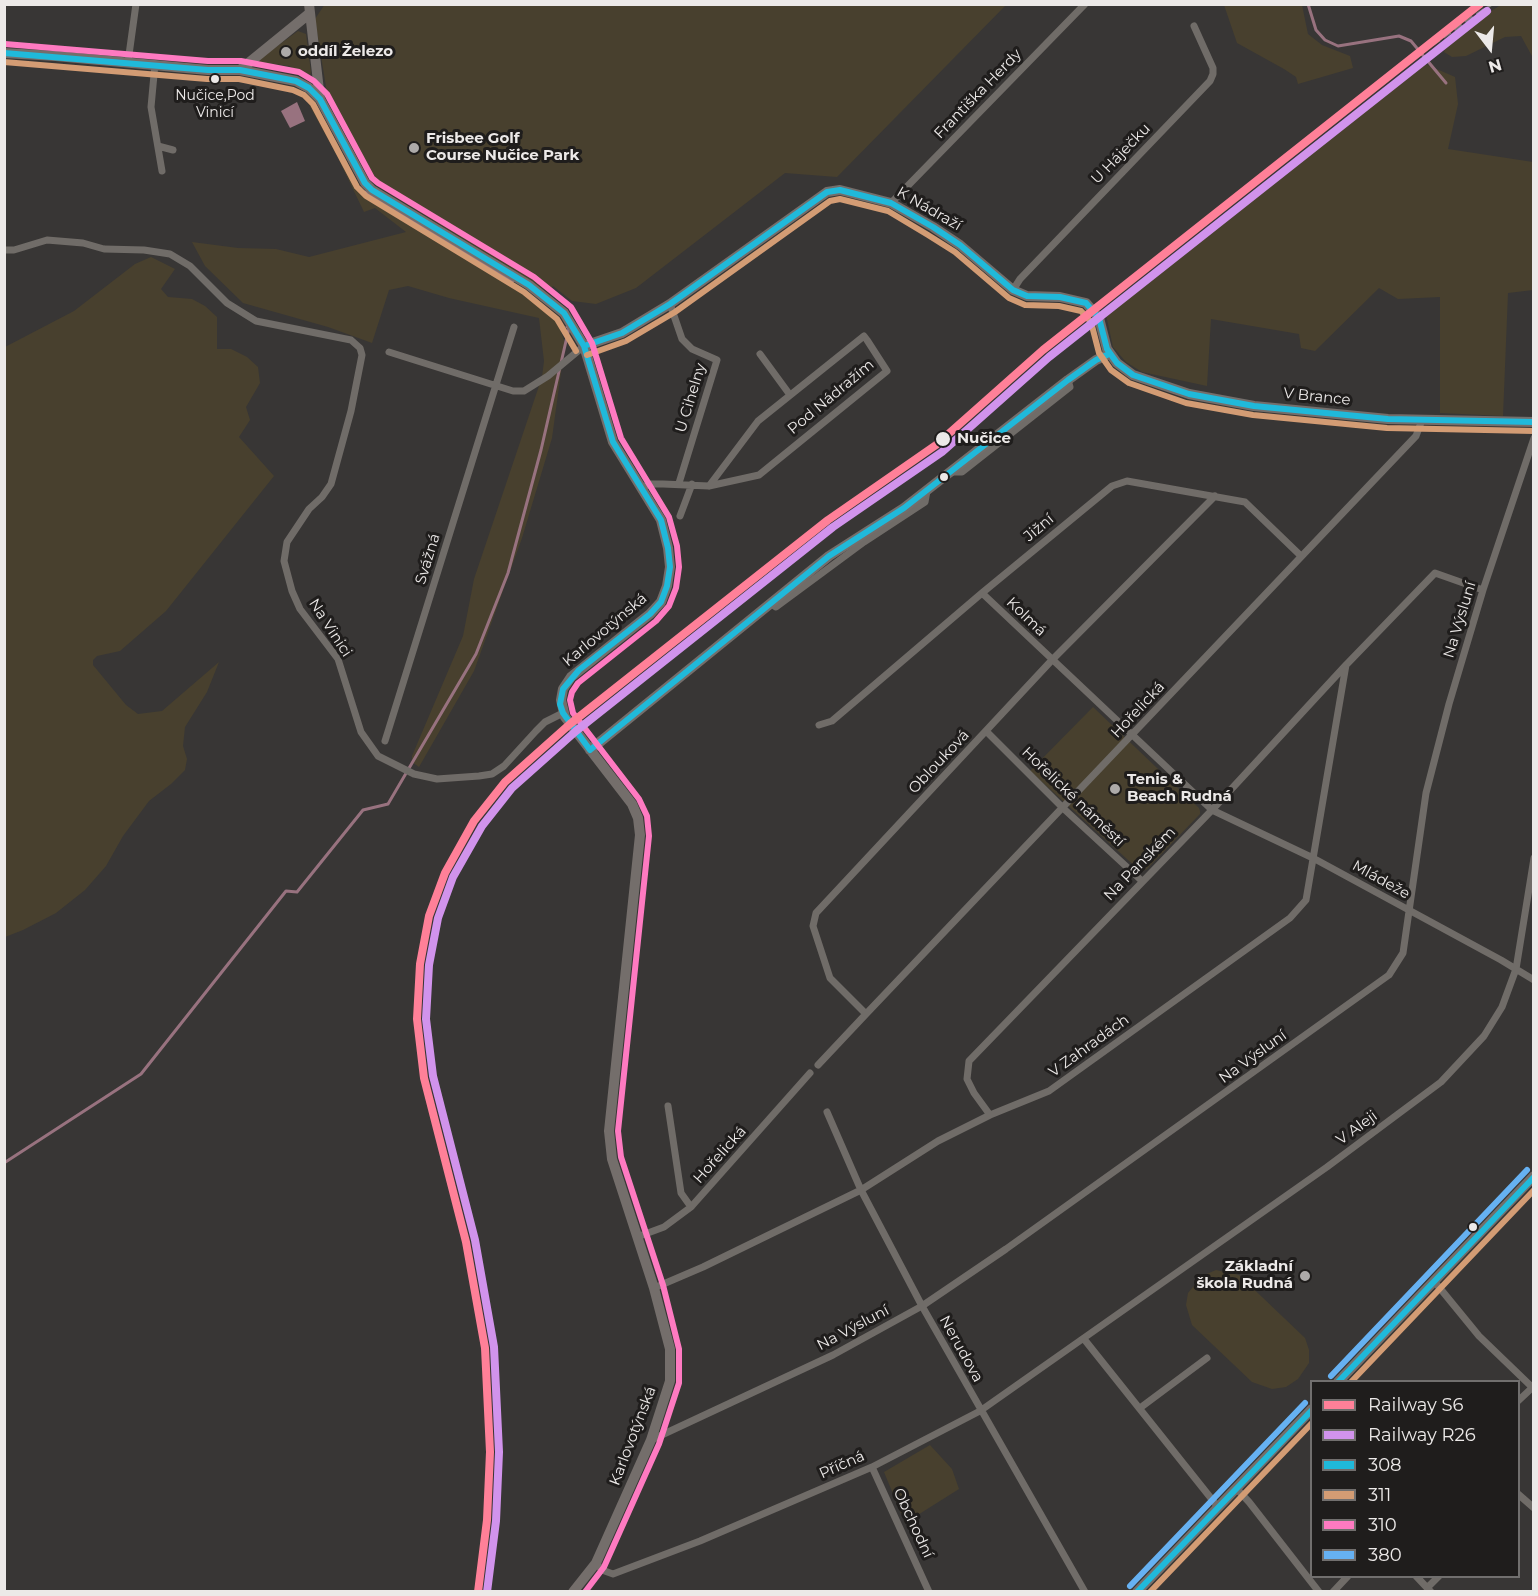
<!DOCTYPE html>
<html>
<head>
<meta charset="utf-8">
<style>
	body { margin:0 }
	#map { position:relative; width:1538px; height:1596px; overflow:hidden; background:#383635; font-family:Montserrat,sans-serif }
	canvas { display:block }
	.frame { position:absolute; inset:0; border:6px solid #ece9e8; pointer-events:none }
	.legend { position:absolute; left:1310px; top:1380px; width:210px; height:198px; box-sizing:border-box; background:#1f1d1c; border:2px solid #716f6e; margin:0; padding:8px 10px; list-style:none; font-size:18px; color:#ece9e8 }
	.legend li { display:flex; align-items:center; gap:12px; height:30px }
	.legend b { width:30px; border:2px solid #716f6e }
	.north { position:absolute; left:1460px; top:18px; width:60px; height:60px; -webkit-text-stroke:4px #1f1d1c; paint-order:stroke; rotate:164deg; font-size:16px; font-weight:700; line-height:24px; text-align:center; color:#ece9e8 }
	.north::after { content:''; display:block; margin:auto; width:21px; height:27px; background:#ece9e8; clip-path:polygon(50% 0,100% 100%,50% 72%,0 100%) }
</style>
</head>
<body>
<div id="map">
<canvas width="1538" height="1596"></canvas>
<div class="frame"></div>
<ul class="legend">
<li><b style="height:8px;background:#ff8098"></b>Railway S6</li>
<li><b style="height:8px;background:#d193ec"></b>Railway R26</li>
<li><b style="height:8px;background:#20b9da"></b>308</li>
<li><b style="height:8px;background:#d39c74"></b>311</li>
<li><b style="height:8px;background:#fe7ac1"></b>310</li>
<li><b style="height:8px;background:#66b1f2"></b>380</li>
</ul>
<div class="north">N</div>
</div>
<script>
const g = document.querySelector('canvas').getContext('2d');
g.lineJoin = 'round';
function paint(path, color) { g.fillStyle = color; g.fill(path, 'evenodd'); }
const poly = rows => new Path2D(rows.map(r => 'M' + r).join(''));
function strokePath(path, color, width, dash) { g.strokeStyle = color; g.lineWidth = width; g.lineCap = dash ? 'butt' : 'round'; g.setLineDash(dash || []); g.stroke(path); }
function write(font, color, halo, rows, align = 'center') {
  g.font = font + ' Montserrat,sans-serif'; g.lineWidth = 6; g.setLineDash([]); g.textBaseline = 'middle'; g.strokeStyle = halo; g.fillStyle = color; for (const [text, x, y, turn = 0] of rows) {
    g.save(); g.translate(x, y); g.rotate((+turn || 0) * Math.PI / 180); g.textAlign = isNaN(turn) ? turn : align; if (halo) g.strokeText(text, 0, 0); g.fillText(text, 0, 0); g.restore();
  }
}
const green = poly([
	[325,4,1006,5,837,177,785,173,636,288,596,304,572,301,553,286,549,292,374,184,367,175,349,142,327,93,315,19],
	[1224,5,1302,5,1308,34,1322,45,1350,56,1353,68,1298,84,1296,77,1284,69,1237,43],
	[1501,5,1533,5,1533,58,1521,36,1505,37,1466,56,1452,57,1444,52,1446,45,1461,29],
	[298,31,306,34,311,72,310,75,289,66,260,62,258,60],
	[1423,63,1455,77,1458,104,1448,149,1533,162,1533,290,1508,293,1503,416,1440,413,1440,297,1398,299,1379,288,1315,351,1301,348,1299,334,1211,319,1207,386,1142,372,1126,362,1113,347,1105,310,1331,131,1417,64],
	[306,99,326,122,361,188,373,200,537,301,556,318,565,343,552,438,522,538,474,671,419,767,412,762,412,756,463,636,474,579,542,377,544,361,539,318,449,298,408,286,389,290,372,343,328,327,243,303,205,266,192,242,238,248,276,249,309,257,406,232,375,208,364,212,337,156],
	[151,257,175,269,161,289,168,297,192,299,205,306,217,317,217,349,231,349,247,357,258,367,260,383,246,407,250,420,239,437,274,476,166,611,120,651,97,656,93,660,93,665,126,705,138,714,162,711,219,662,207,692,185,727,183,746,187,759,185,770,171,784,149,801,123,836,106,866,85,890,56,913,23,930,5,937,5,347,74,311,135,264],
	[1093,707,1199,808,1200,811,1200,814,1147,869,1143,871,1139,870,1030,771],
	[1216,1270,1239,1275,1305,1338,1309,1350,1309,1363,1298,1379,1286,1387,1272,1389,1252,1382,1192,1325,1186,1305,1188,1293,1202,1276],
	[930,1445,952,1469,959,1489,905,1523,884,1472]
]);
const water = poly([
	[297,102,305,121,290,128,281,111]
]);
const stream = poly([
	[1308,4,1316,30,1325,40,1338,46,1399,36,1411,41,1446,83],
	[365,192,513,281],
	[4,1163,141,1074,286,891,297,892,363,810,388,804,476,654,508,573,541,450,569,328,567,327]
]);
const street = poly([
	[128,62,136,4],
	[155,64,151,107,162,171],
	[158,146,173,150],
	[891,203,1085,4],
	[4,250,14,250,47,240,83,243,104,249,144,250,170,254,190,266,227,303,256,321,351,340,360,348,362,355,351,411,331,484,322,497,309,509,287,542,284,561,292,591,300,609,338,659,361,732,378,756,414,774,437,779,479,776,492,774,504,766,536,731,545,722,563,713],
	[1013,290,1020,279,1210,81,1213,74,1213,68,1194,26],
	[670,304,682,339,692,349,717,360,679,483],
	[389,352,513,391,524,391,548,376,584,346],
	[760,354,790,395],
	[951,472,962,472,1070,387,1068,380],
	[641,489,649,484,663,484,709,486,759,475,887,371,867,340,864,336,758,421,709,486],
	[680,516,692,484],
	[982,593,1212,810,1313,858,1501,960,1534,980],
	[770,603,776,607,864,542,925,502,927,491],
	[819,725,832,721,982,593,1112,486,1127,481,1245,502,1301,556],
	[986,731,1064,809,1142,881],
	[385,741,514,327],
	[866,1014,1416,436,1422,420],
	[818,1065,866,1014,830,978,813,926,816,913,1052,660,1215,496],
	[668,1106,681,1193,691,1207],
	[827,1112,861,1190,922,1306,1085,1592],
	[990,1115,974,1093,967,1079,969,1061,1212,810,1346,665,1435,573,1483,590],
	[637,1237,664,1227,691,1207,810,1073],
	[1434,1281,1479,1336,1534,1389],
	[654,1288,703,1267,861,1190,938,1141,990,1115,1049,1091,1290,918,1306,900,1346,665],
	[1084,1339,1218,1507],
	[1518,1401,1534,1386],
	[1140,1408,1207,1358],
	[651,1440,833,1355,922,1306,1006,1249,1389,975,1403,953,1426,793,1449,704,1483,590,1534,438],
	[872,1467,929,1592],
	[1236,1488,1249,1502,1319,1592],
	[1518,1494,1534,1508],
	[596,1563,602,1570,613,1574,700,1541,872,1467,980,1411,1327,1167,1441,1082,1484,1036,1502,1007,1516,969,1534,858],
	[1416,1576,1431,1592],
	[1427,1588,1439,1576],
	[1333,1592,1348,1576]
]);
const secondary = poly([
	[309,4,320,99],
	[4,53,56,56,208,70,240,70,296,81,309,88,320,99,365,183,372,190,529,285,564,313,584,346,613,442,661,520,668,548,670,567,667,586,661,602,650,614,571,677,563,689,561,700,565,717,632,804,638,818,640,835,609,1131,612,1159,654,1288,670,1349,670,1381,651,1440,596,1563,573,1592],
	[240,70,310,13],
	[584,346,622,333,670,304,827,192,840,190,891,203,933,227,960,245,1013,290,1027,296,1060,297,1086,303,1099,318,1107,349,1117,363,1133,375,1189,394,1254,406,1388,419,1534,422],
	[590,750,829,556,904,508,1068,380,1096,360,1109,354],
	[1338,1382,1534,1176],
	[1137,1592,1312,1409]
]);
const rail = poly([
	[1432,45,1492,4]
]);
const bus1 = poly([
	[4,53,208,70,240,70,296,81,309,88,320,99,365,183,372,190,529,285,564,313,584,346,613,442,661,520,668,548,670,567,667,586,661,602,650,614,579,670,563,689,560,704,563,713,590,750,829,556,904,508,1068,380,1096,360,1109,354],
	[584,346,622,333,670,304,827,192,840,190,891,203,933,227,960,245,1013,290,1027,296,1060,297,1086,303,1099,318,1107,349,1117,363,1133,375,1189,394,1254,406,1388,419,1534,422],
	[1338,1382,1534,1177],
	[1137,1592,1312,1410]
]);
const bus2 = poly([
	[4,62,207,79,239,79,293,90,304,95,313,104,357,187,366,196,524,292,557,319,576,351],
	[587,355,626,341,675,312,830,201,840,199,888,211,928,235,955,252,1009,298,1025,305,1059,306,1081,311,1091,322,1099,353,1111,370,1129,383,1186,403,1253,415,1387,428,1534,431],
	[1351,1382,1534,1190],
	[1150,1592,1312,1423]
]);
const bus3 = poly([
	[5,44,208,61,241,61,299,72,314,81,327,94,372,178,378,183,534,277,571,307,592,343,621,438,669,517,677,546,679,567,676,588,669,606,656,621,578,683,572,692,570,700,573,713,639,799,647,816,649,836,618,1131,621,1157,663,1285,679,1349,679,1383,659,1444,604,1567,585,1592]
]);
const bus4 = poly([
	[1331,1376,1527,1170],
	[1130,1586,1305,1403]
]);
const rail1 = poly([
	[478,1592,487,1520,490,1452,485,1348,466,1242,424,1078,417,1019,420,964,429,916,445,873,474,821,505,782,570,724,828,520,936,445,1043,350,1480,4]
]);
const rail2 = poly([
	[487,1592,496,1521,499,1452,494,1347,475,1240,433,1076,426,1019,429,965,438,918,453,877,482,826,512,788,576,731,833,527,942,452,1049,357,1487,11]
]);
const markers = [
	[286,52,6,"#adaaa9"],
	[215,79,5,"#ece9e8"],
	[414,148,6,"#adaaa9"],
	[943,439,8,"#ece9e8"],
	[944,477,5,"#ece9e8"],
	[1115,789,6,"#adaaa9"],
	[1473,1227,5,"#ece9e8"],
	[1305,1276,6,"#adaaa9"]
];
const busNames = [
	["Nučice,Pod",215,96],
	["Vinicí",215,113]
];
const poiNames = [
	["oddíl Železo",298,52],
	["Frisbee Golf",426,139],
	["Course Nučice Park",426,156],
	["Tenis &",1127,780],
	["Beach Rudná",1127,797],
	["Základní",1293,1267,"right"],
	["škola Rudná",1293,1284,"right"]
];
const streetNames = [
	["Františka Herdy",978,94,-46],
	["U Háječku",1121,154,-46],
	["K Nádraží",929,209,30],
	["Pod Nádražím",831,397,-40],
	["V Brance",1317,397,6],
	["U Cihelny",691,398,-73],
	["Jižní",1039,528,-40],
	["Svážná",428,559,-73],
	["Kolmá",1026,617,44],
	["Na Výsluní",1460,620,-73],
	["Na Vinici",330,628,57],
	["Karlovotýnská",605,630,-40],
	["Hořelická",1138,710,-47],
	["Oblouková",939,762,-47],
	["Hořelické náměstí",1073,797,44],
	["Na Panském",1140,864,-46],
	["Mládeže",1381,880,29],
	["V Zahradách",1089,1046,-36],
	["Na Výsluní",1253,1057,-36],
	["V Aleji",1357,1128,-36],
	["Hořelická",720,1155,-48],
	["Na Výsluní",853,1328,-28],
	["Nerudova",961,1349,61],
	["Karlovotýnská",633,1436,-69],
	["Příčná",842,1465,-24],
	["Obchodní",913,1523,65]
];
const stopNames = [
	["Nučice",957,439]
];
paint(green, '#48402e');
paint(water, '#98727f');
strokePath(stream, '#98727f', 3);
strokePath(street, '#706c68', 7);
strokePath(secondary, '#746e6b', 10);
strokePath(rail, '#767371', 3, [9, 4.5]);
strokePath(bus1, '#20b9da', 6);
strokePath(bus2, '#d39c74', 6);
strokePath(bus3, '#fe7ac1', 6);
strokePath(bus4, '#66b1f2', 6);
strokePath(rail1, '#ff8098', 8);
strokePath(rail2, '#d193ec', 8);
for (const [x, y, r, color] of markers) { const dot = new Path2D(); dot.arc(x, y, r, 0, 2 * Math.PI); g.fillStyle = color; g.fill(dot); strokePath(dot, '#1f1d1c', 2); }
write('14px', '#ece9e8', '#1f1d1c', busNames);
write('bold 15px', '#ece9e8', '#1f1d1c', poiNames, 'left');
write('15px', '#ece9e8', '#1f1d1c', streetNames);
write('bold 15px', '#ece9e8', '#1f1d1c', stopNames, 'left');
</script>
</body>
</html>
